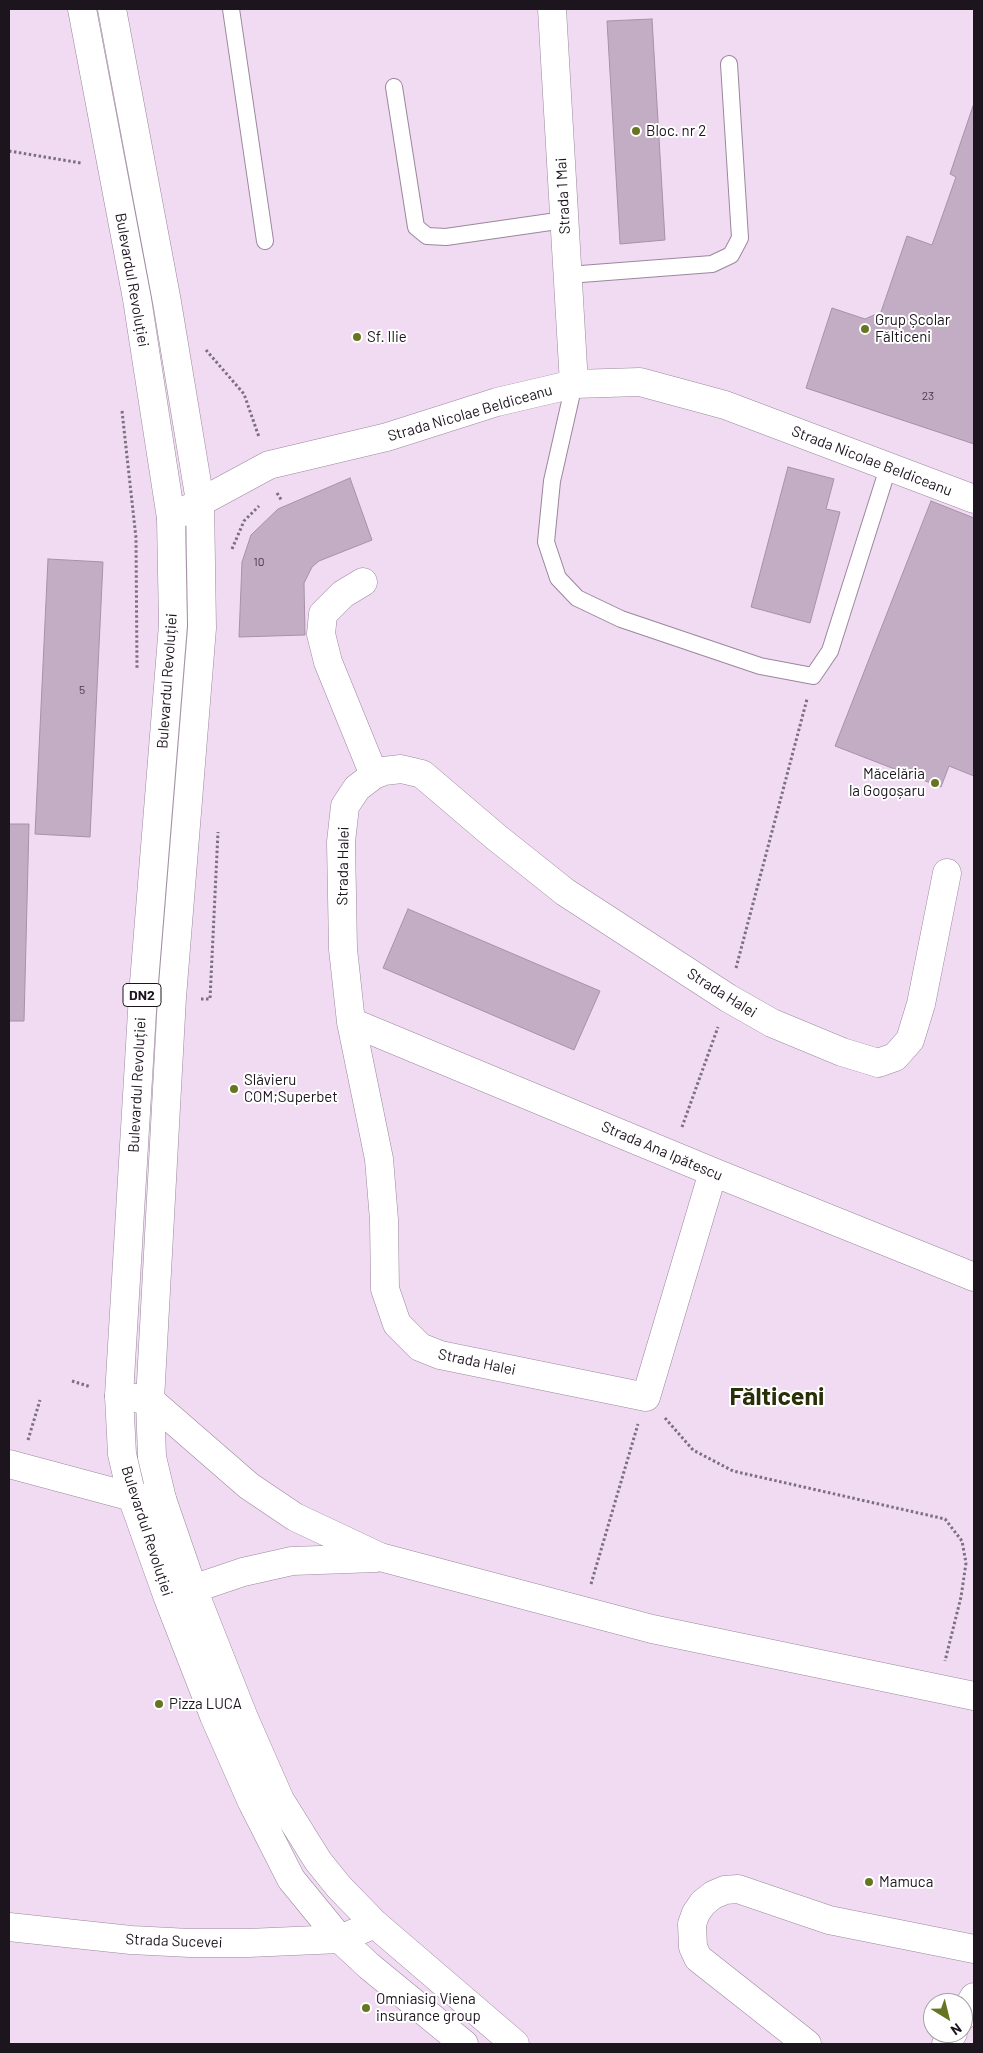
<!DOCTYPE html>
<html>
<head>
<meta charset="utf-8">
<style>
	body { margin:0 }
	#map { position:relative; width:983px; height:2053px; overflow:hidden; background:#f0dbf3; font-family:Barlow,sans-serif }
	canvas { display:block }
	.frame { position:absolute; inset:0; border:10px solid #1d151e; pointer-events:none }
	.north { position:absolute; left:923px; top:1993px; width:50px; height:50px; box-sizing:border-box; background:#fff; border:1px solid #a5a1a5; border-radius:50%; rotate:144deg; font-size:14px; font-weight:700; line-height:20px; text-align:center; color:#1d151e }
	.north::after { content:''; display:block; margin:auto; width:18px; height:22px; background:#657522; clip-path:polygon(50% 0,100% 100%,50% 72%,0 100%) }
</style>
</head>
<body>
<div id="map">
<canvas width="983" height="2053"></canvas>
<div class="frame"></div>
<div class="north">N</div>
</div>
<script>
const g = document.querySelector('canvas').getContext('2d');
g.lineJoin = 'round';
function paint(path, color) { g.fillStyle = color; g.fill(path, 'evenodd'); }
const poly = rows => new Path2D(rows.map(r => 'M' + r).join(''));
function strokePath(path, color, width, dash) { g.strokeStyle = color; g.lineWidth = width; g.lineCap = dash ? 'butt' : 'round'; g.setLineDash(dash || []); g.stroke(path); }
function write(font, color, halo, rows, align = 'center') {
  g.font = font + ' Barlow,sans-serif'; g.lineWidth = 4; g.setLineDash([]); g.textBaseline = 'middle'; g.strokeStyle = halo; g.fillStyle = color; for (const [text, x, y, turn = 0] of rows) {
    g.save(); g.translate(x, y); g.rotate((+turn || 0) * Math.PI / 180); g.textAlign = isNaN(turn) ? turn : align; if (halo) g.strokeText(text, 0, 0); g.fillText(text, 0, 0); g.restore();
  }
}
const building = poly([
	[652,19,665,240,620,244,607,21,652,19],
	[973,106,974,106,974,444,806,388,832,308,865,319,881,312,907,236,932,245,956,177,950,174,973,106],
	[788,467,834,479,826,509,840,512,810,623,751,607,788,467],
	[350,478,372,540,319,561,312,567,304,583,305,635,239,637,242,562,251,535,278,509,350,478],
	[931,501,974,518,974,776,949,766,941,787,835,746,931,501],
	[48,559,103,562,90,837,35,834,48,559],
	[9,824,29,824,24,1021,9,1021,9,824],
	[408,909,600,991,574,1050,383,968,408,909]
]);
const path = poly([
	[9,151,81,163],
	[206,350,244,394,259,437],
	[122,411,136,538,137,669],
	[277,493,282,501],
	[232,549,244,521,259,506],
	[736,968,807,699],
	[201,999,210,999,218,832],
	[682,1127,718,1027],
	[72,1381,91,1387],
	[665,1418,693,1450,733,1471,945,1519,962,1541,966,1563,961,1597,945,1661],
	[28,1440,40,1400],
	[591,1584,638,1424]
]);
const lane = poly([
	[231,9,265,241],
	[394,87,416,227,427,236,446,237,564,220],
	[568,275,712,264,731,255,740,238,729,64],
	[574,384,552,481,546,542,558,578,577,598,621,619,760,666,813,676,830,651,888,468]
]);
const street = poly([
	[552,9,574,384],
	[171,518,269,465,387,437,497,402,574,384,640,382,725,405,974,499],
	[363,582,343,594,323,614,321,634,328,662,374,775],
	[351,1022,713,1172,974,1277],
	[713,1172,646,1397,440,1355,420,1347,397,1324,385,1289,384,1220,379,1159,351,1022,343,949,341,842,345,806,357,788,374,775,384,771,401,769,422,774,496,837,565,892,728,998,772,1023,842,1052,878,1063,895,1057,910,1040,921,1004,947,873],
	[119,1396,150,1400,249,1486,295,1517,380,1557,652,1629,974,1696],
	[172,1596,243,1572,292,1561,376,1558],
	[963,2016,974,1997],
	[807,2044,698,1958,693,1947,692,1924,696,1913,703,1903,713,1895,725,1890,738,1889,829,1920,974,1949],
	[946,2044,953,2033]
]);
const secondary = poly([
	[9,1464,132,1497,162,1499],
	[9,1927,131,1940,190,1943,248,1943,340,1939,375,1924]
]);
const primary = poly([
	[82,9,137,299,171,518,173,625,143,995,119,1396,122,1454,132,1497,168,1598,214,1716,252,1802,291,1879,340,1939,369,1966,464,2044],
	[112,9,167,302,200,501,202,628,172,997,150,1400,152,1457,162,1499,193,1589,244,1718,280,1800,318,1861,339,1887,375,1924,515,2044]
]);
const markers = [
	[636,131,5,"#657522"],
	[865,329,5,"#657522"],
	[357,337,5,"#657522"],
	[935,783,5,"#657522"],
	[234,1089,5,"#657522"],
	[159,1704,5,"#657522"],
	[869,1882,5,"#657522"],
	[366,2008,5,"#657522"]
];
const numberNames = [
	["23",928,396],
	["10",259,562],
	["5",82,690]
];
const shields = [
	[142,995,38]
];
const shieldNames = [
	["DN2",142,995]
];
const poiNames = [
	["Bloc. nr 2",646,131],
	["Grup Școlar",875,320],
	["Fălticeni",875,337],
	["Sf. Ilie",367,337],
	["Măcelăria",925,774,"right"],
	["la Gogoșaru",925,791,"right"],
	["Slăvieru",244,1080],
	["COM;Superbet",244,1097],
	["Pizza LUCA",169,1704],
	["Mamuca",879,1882],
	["Omniasig Viena",376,1999],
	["insurance group",376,2016]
];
const streetNames = [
	["Strada 1 Mai",563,196,-93],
	["Bulevardul Revoluției",132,280,80],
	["Strada Nicolae Beldiceanu",470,413,-16],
	["Strada Nicolae Beldiceanu",872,461,21],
	["Bulevardul Revoluției",167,681,-86],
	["Strada Halei",343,866,-89],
	["Strada Halei",722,993,32],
	["Bulevardul Revoluției",137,1085,-87],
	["Strada Ana Ipătescu",662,1151,23],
	["Strada Halei",477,1362,12],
	["Bulevardul Revoluției",147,1531,72],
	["Strada Sucevei",174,1941,2]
];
const townNames = [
	["Fălticeni",777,1397]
];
paint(building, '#c2adc4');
strokePath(building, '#a691a8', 1);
strokePath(lane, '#9b879d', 18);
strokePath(street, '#9b879d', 29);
strokePath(secondary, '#9b879d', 29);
strokePath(primary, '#9b879d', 29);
strokePath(path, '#7c6f7e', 3, [2.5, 2.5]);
strokePath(lane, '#fff', 16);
strokePath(street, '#fff', 28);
strokePath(secondary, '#fff', 28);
strokePath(primary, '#fff', 28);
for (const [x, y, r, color] of markers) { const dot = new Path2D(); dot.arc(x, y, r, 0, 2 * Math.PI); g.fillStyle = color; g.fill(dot); strokePath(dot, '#fff', 2); }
write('12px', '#463b48', null, numberNames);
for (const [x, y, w] of shields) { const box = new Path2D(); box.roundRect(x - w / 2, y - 11.5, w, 23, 4); g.fillStyle = '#fff'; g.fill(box); strokePath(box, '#1d151e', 1); }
write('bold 14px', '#1d151e', null, shieldNames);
write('15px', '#1d151e', '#fff', poiNames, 'left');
write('15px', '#1d151e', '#fff', streetNames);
write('bold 25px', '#293008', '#fff', townNames);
</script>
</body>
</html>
